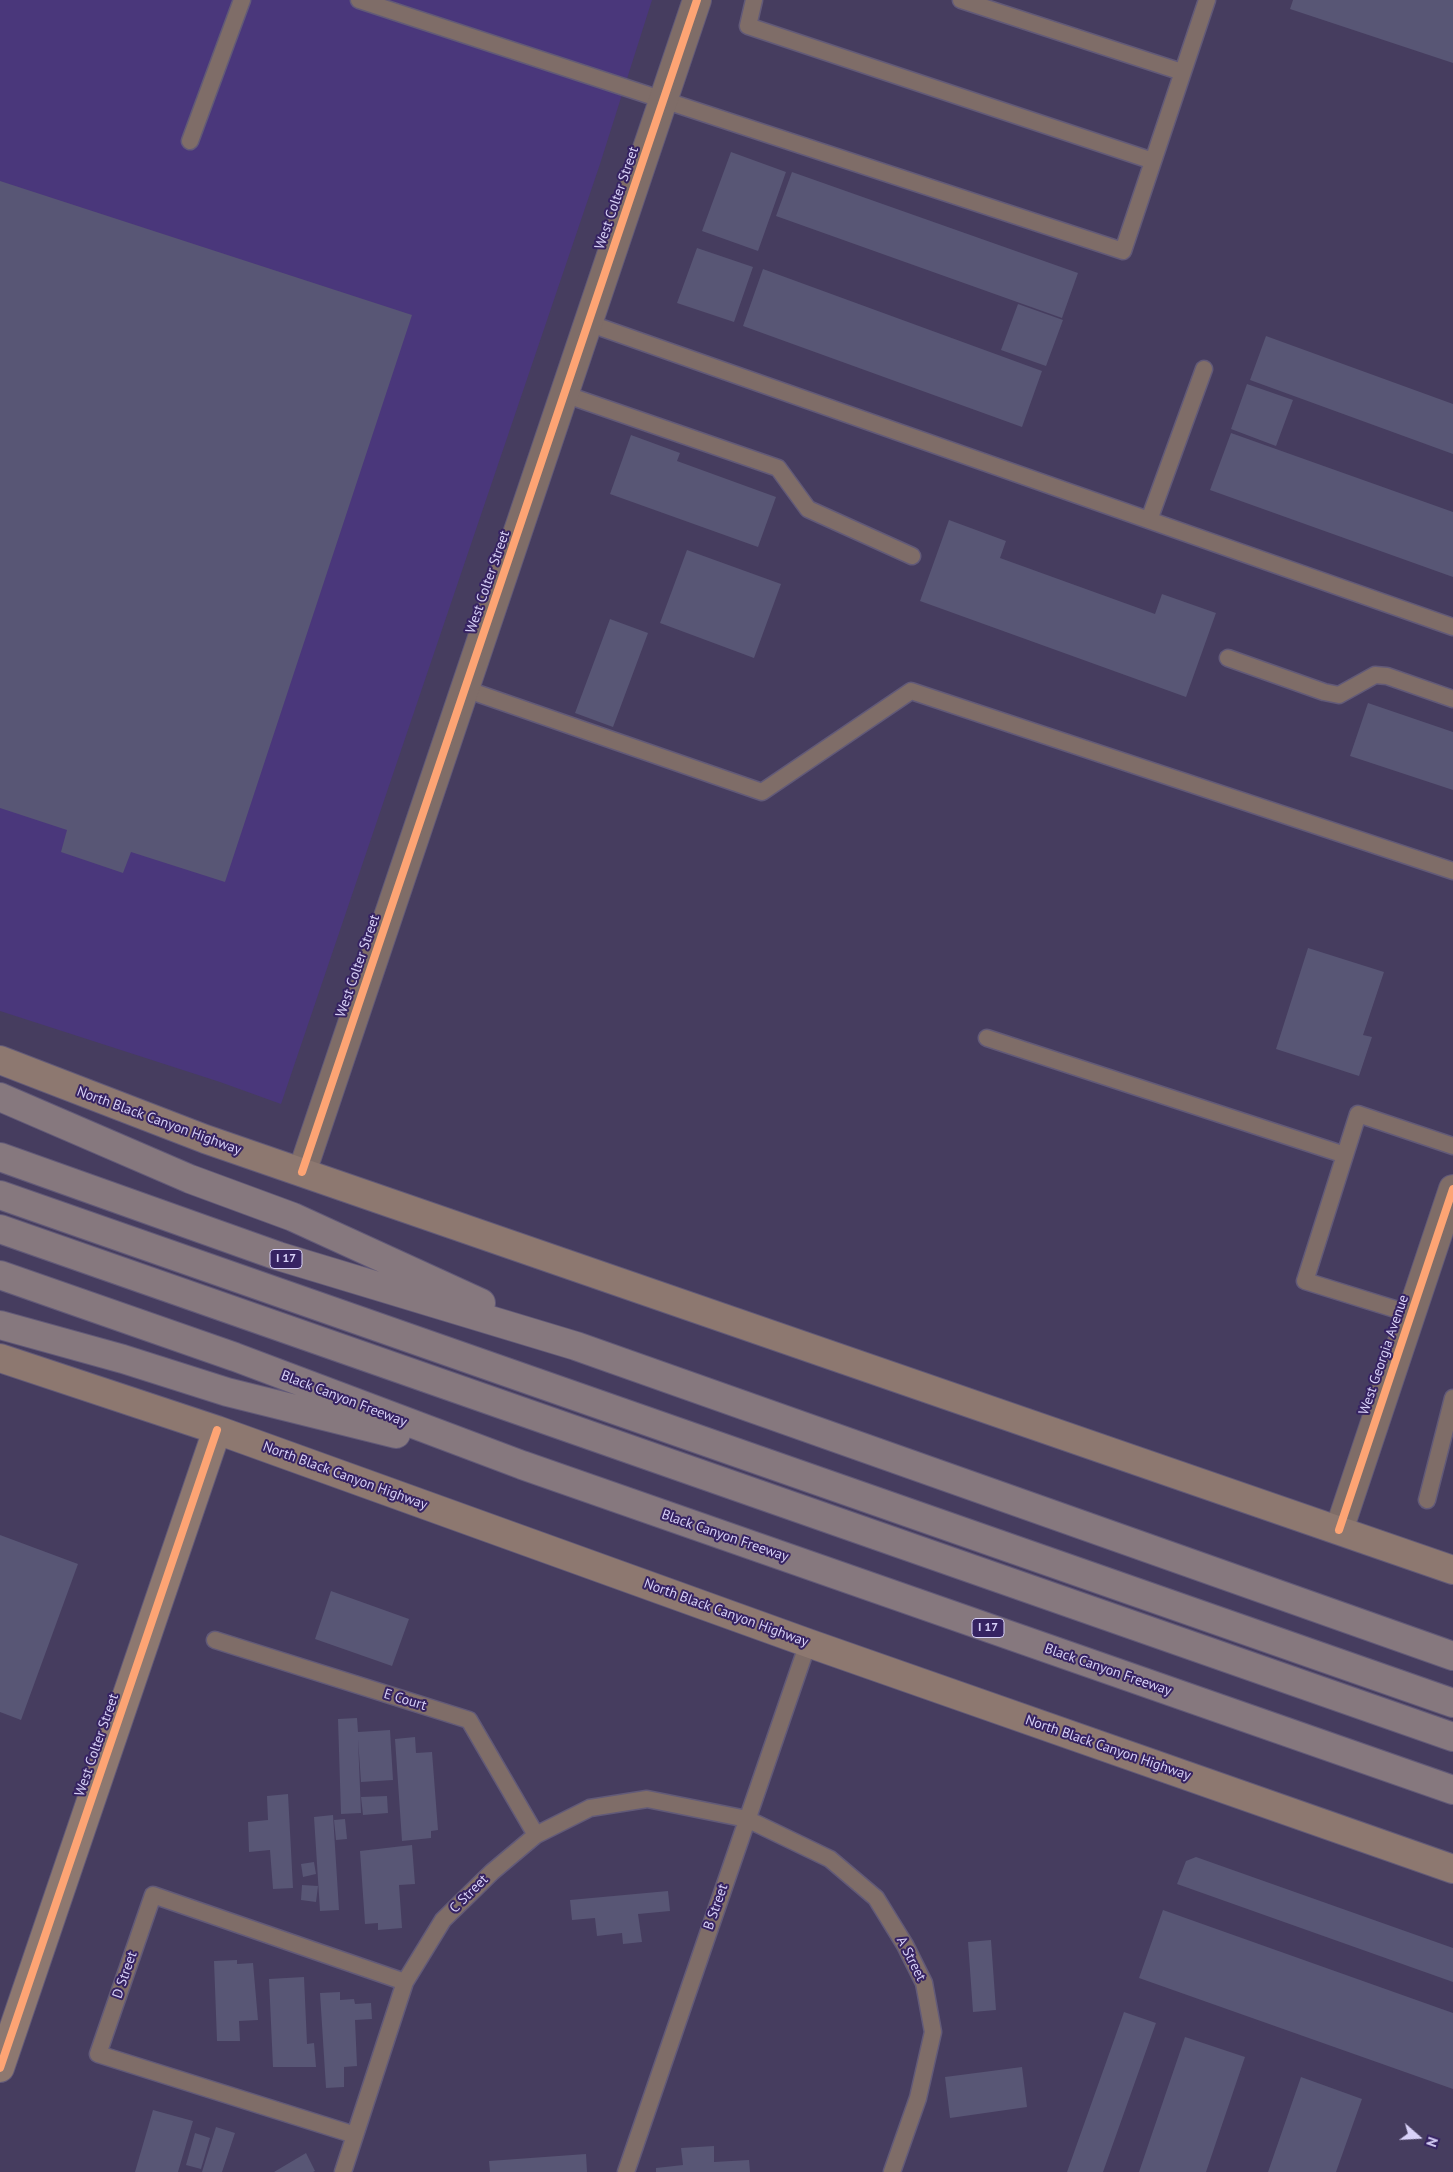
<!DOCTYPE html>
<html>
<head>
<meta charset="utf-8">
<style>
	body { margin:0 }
	#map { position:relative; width:1453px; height:2172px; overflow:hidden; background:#463d5f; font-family:"PT Sans",sans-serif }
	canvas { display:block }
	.north { position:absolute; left:1393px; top:2112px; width:50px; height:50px; -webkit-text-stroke:4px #362362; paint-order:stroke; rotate:109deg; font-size:14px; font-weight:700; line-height:20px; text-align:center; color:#d8d1f8 }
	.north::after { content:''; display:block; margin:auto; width:18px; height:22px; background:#d8d1f8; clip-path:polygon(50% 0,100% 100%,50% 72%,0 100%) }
</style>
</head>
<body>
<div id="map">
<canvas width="1453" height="2172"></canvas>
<div class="north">N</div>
</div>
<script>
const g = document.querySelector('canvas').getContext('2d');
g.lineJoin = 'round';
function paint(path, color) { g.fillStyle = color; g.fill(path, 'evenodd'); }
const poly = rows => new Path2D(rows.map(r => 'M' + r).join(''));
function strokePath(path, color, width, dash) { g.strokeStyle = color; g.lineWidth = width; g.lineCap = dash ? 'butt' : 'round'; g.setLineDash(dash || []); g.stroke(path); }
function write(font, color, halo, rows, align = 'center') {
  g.font = font + ' "PT Sans",sans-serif'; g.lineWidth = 4; g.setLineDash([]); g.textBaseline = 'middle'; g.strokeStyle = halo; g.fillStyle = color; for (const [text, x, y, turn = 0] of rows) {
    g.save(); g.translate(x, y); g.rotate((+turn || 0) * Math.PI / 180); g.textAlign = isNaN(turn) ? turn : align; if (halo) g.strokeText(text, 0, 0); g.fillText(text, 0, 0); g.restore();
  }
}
const built = poly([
	[0,0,652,0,600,164,281,1104,220,1082,0,1011]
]);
const building = poly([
	[1293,0,1453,0,1453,63,1290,9],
	[731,152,786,172,758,251,702,231],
	[792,172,1078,273,1062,318,776,216],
	[0,181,412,315,225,882,131,852,123,873,61,852,67,830,0,808],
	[697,248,753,267,734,322,677,303],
	[763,269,1042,371,1022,427,743,326],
	[1018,304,1063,320,1046,366,1001,350],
	[1266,336,1453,404,1453,454,1250,380],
	[1247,384,1293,400,1276,446,1231,429],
	[1231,433,1453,512,1453,577,1210,490],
	[631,435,680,453,677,461,776,497,758,547,610,494],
	[949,520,1006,541,1000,558,1155,614,1162,594,1216,613,1186,697,920,601],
	[687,550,781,584,754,658,660,623],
	[610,619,648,633,613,727,575,713],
	[1368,703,1453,732,1453,790,1350,756],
	[1308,948,1384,972,1363,1035,1372,1037,1359,1076,1276,1049],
	[0,1535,78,1564,21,1720,0,1712],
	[331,1591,409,1619,392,1666,315,1639],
	[357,1718,358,1732,390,1730,393,1780,361,1782,358,1739,361,1813,341,1814,338,1719],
	[415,1737,416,1753,432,1752,438,1830,431,1831,431,1838,402,1841,395,1739],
	[288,1794,293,1888,273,1889,270,1850,249,1852,248,1822,268,1820,267,1796],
	[387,1796,388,1813,363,1815,361,1797],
	[333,1815,339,1910,320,1911,314,1817],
	[345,1819,347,1839,336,1840,334,1820],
	[412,1845,415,1884,399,1885,402,1928,378,1930,378,1923,365,1924,360,1851],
	[1196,1857,1453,1948,1453,1982,1177,1884,1186,1861],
	[314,1862,316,1874,303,1877,301,1864],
	[302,1885,318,1886,316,1902,301,1900],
	[668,1891,670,1911,638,1914,642,1942,623,1944,622,1933,597,1936,595,1918,572,1920,570,1900],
	[1163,1910,1453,2013,1453,2089,1139,1978],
	[991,1940,996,2010,973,2012,968,1942],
	[237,1960,237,1964,253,1963,258,2020,239,2021,240,2041,217,2041,214,1961],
	[304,1977,307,2044,314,2043,316,2067,273,2067,269,1979],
	[340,1992,340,2000,354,1999,355,2004,371,2003,372,2019,355,2020,357,2066,344,2067,344,2087,326,2088,320,1993],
	[1124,2012,1156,2023,1103,2172,1067,2172],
	[1185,2037,1245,2057,1206,2172,1139,2172],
	[1022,2067,1027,2107,950,2118,945,2077],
	[1301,2077,1362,2099,1336,2172,1268,2172],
	[153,2110,193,2121,178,2172,135,2172],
	[216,2127,235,2133,222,2172,202,2172],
	[195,2133,210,2138,201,2169,186,2165],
	[714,2146,714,2162,749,2160,750,2172,656,2172,656,2168,683,2165,681,2148],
	[306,2153,315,2171,313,2172,274,2172],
	[586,2154,587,2172,490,2172,489,2161]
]);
const lane = poly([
	[359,0,1123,251,1207,0],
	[754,0,748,26,1153,161],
	[961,0,1182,72],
	[190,141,242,0],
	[588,323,1453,627],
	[564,394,778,468,808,509,912,556],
	[1149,520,1204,369],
	[1228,658,1324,692,1339,695,1375,675,1387,676,1453,699],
	[465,689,762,792,911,691,1453,871],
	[987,1038,1345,1155],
	[1411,1314,1305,1281,1358,1114,1453,1146],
	[1427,1500,1453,1398],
	[215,1640,469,1720,536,1835],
	[355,2135,98,2054,153,1895,405,1982],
	[343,2172,405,1982,443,1920,492,1872,536,1835,590,1808,647,1799,747,1819,830,1859,876,1898,905,1945,924,1983,933,2032,918,2098,892,2172],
	[626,2172,808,1643]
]);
const street = poly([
	[302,1172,697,0],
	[1339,1530,1453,1189]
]);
const secondary = poly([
	[0,1060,205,1139,1453,1570],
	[0,1358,217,1430,808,1643,1453,1869],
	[0,2068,217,1430]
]);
const highway = poly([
	[0,1097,190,1179,293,1217,481,1303],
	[0,1157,278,1256,576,1346,1453,1656],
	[0,1195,1453,1703],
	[0,1229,1453,1737],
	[0,1275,235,1357,522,1465,1453,1790],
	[0,1325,123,1359,227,1392,396,1434]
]);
const cycleway = poly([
	[302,1172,697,0],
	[1339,1530,1453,1189],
	[0,2068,217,1430]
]);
const shields = [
	[286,1259,32],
	[988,1628,32]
];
const shieldNames = [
	["I 17",286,1259],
	["I 17",988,1628]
];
const streetNames = [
	["West Colter Street",617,198,-71],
	["West Colter Street",488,582,-71],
	["West Colter Street",358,966,-71],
	["North Black Canyon Highway",159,1121,20],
	["West Georgia Avenue",1384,1355,-71],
	["Black Canyon Freeway",344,1399,21],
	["North Black Canyon Highway",345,1476,20],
	["Black Canyon Freeway",725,1536,19],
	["North Black Canyon Highway",726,1613,20],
	["Black Canyon Freeway",1108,1670,19],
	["E Court",405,1700,17],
	["West Colter Street",97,1745,-71],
	["North Black Canyon Highway",1108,1748,19],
	["C Street",469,1894,-45],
	["B Street",716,1907,-71],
	["A Street",911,1959,63],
	["D Street",125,1975,-71]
];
paint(built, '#4a377b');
paint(building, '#585675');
strokePath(lane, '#625a78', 19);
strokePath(street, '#625a78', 30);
strokePath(secondary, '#625a78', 30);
strokePath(highway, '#625a78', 30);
strokePath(lane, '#7f6d68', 16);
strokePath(street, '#7f6d68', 28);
strokePath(secondary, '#8d7870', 28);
strokePath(highway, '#86787e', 28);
strokePath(cycleway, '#fda474', 8);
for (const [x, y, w] of shields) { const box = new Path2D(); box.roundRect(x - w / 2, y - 9.5, w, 19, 4); g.fillStyle = '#362362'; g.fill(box); strokePath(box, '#d8d1f8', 1); }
write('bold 12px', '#d8d1f8', null, shieldNames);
write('14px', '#d8d1f8', '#362362', streetNames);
</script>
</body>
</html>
